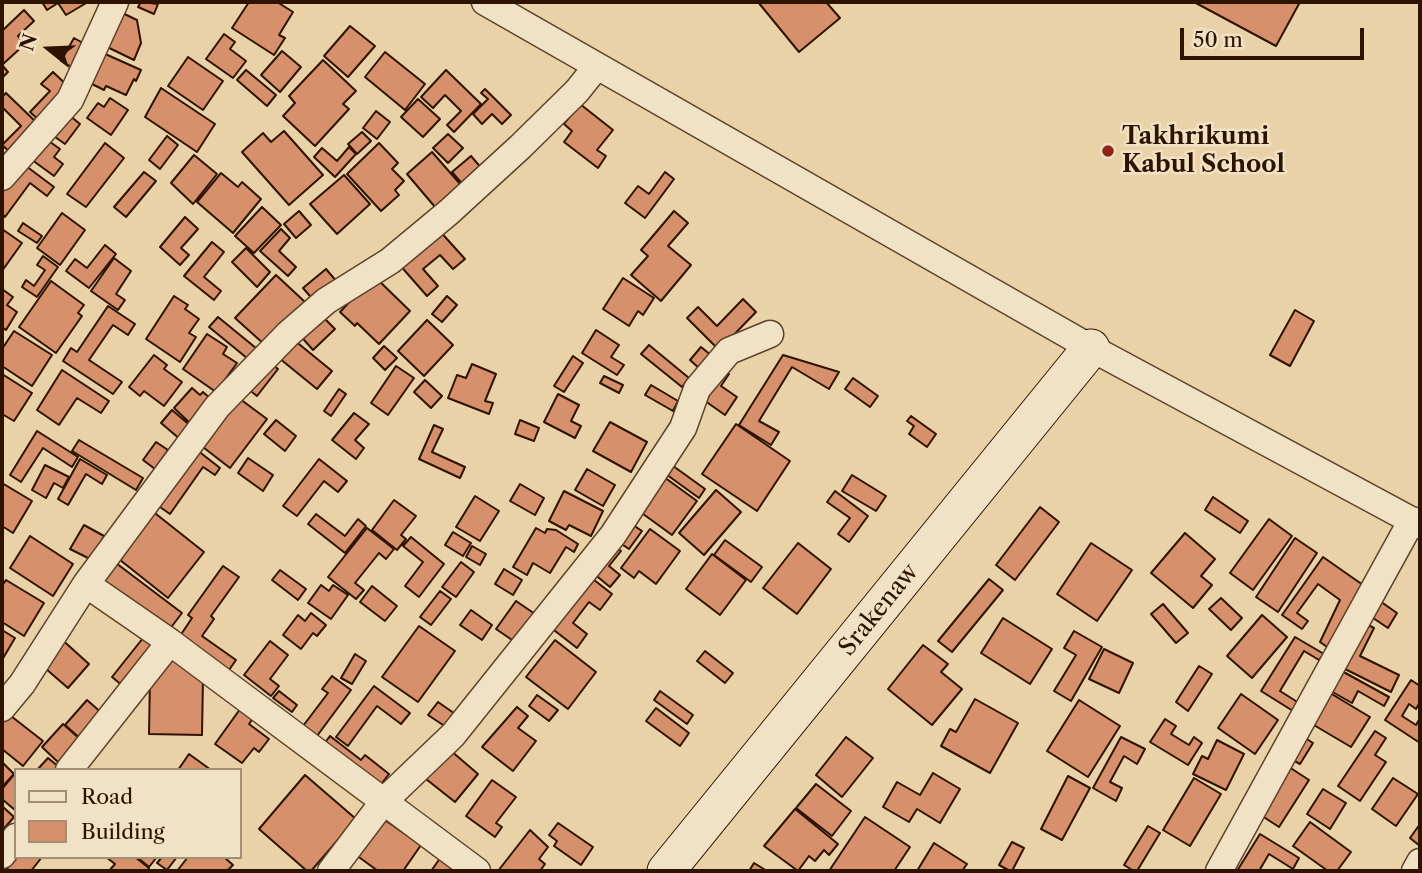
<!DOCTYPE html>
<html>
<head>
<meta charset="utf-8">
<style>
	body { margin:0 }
	#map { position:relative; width:1422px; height:873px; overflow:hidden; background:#e9d2a7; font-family:"Libre Caslon Text",serif }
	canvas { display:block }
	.frame { position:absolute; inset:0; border:4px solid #2e1300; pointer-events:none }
	.legend { position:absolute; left:14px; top:768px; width:228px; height:91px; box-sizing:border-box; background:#f1e2c6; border:2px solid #a38f77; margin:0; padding:9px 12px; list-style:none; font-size:21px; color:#2e1300 }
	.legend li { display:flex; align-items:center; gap:14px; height:35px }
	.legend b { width:35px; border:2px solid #a38f77 }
	.north { position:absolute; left:14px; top:14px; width:70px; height:70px; -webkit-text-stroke:5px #f1e2c6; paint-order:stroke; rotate:288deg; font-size:19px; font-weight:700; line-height:28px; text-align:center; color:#2e1300 }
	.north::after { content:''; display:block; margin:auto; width:24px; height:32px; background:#2e1300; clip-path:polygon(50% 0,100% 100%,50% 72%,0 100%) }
	.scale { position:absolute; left:1180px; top:28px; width:184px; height:32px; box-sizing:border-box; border:4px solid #2e1300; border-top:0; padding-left:9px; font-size:21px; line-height:24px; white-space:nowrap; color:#2e1300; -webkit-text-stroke:5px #f1e2c6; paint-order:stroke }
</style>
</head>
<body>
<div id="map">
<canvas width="1422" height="873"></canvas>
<div class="frame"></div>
<ul class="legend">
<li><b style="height:9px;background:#f1e2c6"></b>Road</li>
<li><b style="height:19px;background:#d6906c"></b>Building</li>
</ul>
<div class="north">N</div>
<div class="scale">50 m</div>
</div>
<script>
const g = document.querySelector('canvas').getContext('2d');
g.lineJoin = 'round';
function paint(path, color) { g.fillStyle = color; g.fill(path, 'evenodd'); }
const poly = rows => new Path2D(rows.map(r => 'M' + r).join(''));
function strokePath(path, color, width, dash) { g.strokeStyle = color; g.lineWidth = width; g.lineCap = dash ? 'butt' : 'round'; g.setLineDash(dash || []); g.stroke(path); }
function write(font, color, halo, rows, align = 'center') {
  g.font = font + ' "Libre Caslon Text",serif'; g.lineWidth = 5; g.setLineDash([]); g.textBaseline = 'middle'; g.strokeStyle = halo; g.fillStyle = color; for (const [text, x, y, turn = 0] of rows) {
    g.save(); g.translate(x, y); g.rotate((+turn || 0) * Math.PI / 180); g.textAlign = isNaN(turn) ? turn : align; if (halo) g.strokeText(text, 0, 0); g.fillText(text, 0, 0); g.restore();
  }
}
const building = poly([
	[42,2,88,2,66,15,58,3,47,10,42,2],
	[141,2,158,4,154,14,138,7,141,2],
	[249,2,277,2,293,12,279,35,285,38,274,55,232,28,249,2],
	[758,2,826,2,840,18,799,52,758,2],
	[1194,2,1300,2,1276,46,1194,2],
	[24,10,34,21,18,36,25,44,2,65,8,72,2,78,2,31,24,10],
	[116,10,137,20,141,43,134,60,101,44,116,10],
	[350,26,375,46,348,77,324,56,350,26],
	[224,34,235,42,230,49,246,61,233,78,206,59,224,34],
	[74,38,90,47,77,70,61,61,74,38],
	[282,51,301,67,280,92,261,75,282,51],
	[385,52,425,84,405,110,365,77,385,52],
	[103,53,141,70,136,81,134,79,126,95,106,86,104,90,90,83,103,53],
	[188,57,223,81,203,110,168,86,188,57],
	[323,60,356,91,343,104,349,109,315,146,283,116,295,103,289,96,323,60],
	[246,70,276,95,267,106,237,80,246,70],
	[446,70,481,104,454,132,447,125,461,111,445,95,433,108,421,97,446,70],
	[53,72,71,89,41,122,30,112,50,91,41,84,53,72],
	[161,88,215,124,197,152,145,117,161,88],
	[485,89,511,115,502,124,492,114,482,124,473,114,488,99,481,93,485,89],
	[6,93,39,125,11,153,2,145,21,126,2,107,2,97,6,93],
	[110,98,128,110,111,135,87,118,98,103,104,107,110,98],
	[418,99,440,119,423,137,401,117,418,99],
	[580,104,613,130,597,150,606,156,598,168,564,142,572,131,564,124,580,104],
	[64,111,80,124,65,144,48,132,64,111],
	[376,111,390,122,377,139,363,128,376,111],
	[284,131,323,175,289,205,242,152,263,133,271,142,284,131],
	[362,132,371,141,357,154,348,144,362,132],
	[448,134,463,148,448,163,433,148,448,134],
	[167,136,178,145,160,169,149,160,167,136],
	[43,137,60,149,54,157,63,164,54,176,28,157,43,137],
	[105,143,124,158,86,207,67,194,105,143],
	[379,143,398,163,392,169,404,181,395,190,399,195,381,211,347,174,379,143],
	[349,147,356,154,335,177,314,157,322,148,337,161,349,147],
	[432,152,461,185,435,207,407,174,432,152],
	[194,155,217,174,193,204,171,183,194,155],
	[471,156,483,170,464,186,452,172,471,156],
	[22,163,54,187,47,196,30,183,5,217,2,214,2,190,22,163],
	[144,172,156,181,126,217,114,207,144,172],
	[665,172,674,179,645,218,625,203,638,186,649,194,665,172],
	[221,173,238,187,242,182,261,199,233,233,197,202,221,173],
	[344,175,370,204,337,234,310,204,344,175],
	[262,207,281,225,254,253,235,236,262,207],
	[299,211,311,225,296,238,284,224,299,211],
	[674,211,688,223,668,246,691,265,661,301,631,275,648,256,641,250,674,211],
	[62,213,85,230,60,265,37,248,62,213],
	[185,217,198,229,181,248,189,255,180,265,160,247,185,217],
	[23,223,42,236,37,243,18,231,23,223],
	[437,228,465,259,453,269,440,255,423,269,438,286,427,296,398,263,437,228],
	[2,229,22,243,2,271,2,229],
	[281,229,290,238,279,251,296,267,288,276,260,251,281,229],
	[212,242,224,252,204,277,221,291,214,300,184,276,212,242],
	[105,245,116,254,89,288,66,271,75,259,87,268,105,245],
	[246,248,270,272,257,287,232,262,246,248],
	[43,256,58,267,37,297,22,287,26,280,34,286,45,270,37,265,43,256],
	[114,258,131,271,116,294,125,300,118,310,91,291,114,258],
	[326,269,338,283,315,302,303,288,326,269],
	[276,275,305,302,265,345,235,318,276,275],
	[374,276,410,311,379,344,357,323,355,326,340,312,374,276],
	[623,278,654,298,643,315,638,311,629,326,603,309,623,278],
	[51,281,84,305,78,313,82,316,56,353,19,327,51,281],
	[2,289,13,297,7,305,17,312,6,330,2,327,2,289],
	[174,296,188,305,185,309,199,319,189,333,196,337,180,362,146,339,174,296],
	[447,296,457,305,442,322,432,314,447,296],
	[743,299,756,312,719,350,687,318,698,307,717,326,743,299],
	[108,306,135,324,128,335,113,325,89,360,122,382,113,394,63,361,71,348,77,352,108,306],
	[1295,310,1314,321,1290,366,1270,355,1295,310],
	[319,313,335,329,313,350,298,333,319,313],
	[218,317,262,353,253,363,209,327,218,317],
	[427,320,453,345,424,376,398,351,427,320],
	[596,330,619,345,611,357,624,365,617,375,582,353,596,330],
	[14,331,52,355,32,386,2,366,2,349,14,331],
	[207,334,227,347,223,354,237,363,216,392,183,369,207,334],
	[294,340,332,371,317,389,279,358,294,340],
	[649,345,689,378,682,387,641,354,649,345],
	[384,346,397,358,385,370,373,358,384,346],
	[701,347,712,356,700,369,690,360,701,347],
	[154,355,167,365,164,369,182,382,164,406,144,391,140,396,129,387,154,355],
	[783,355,839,372,829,389,792,367,759,421,779,432,771,445,739,425,783,355],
	[573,356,583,363,564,392,554,386,573,356],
	[269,362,278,369,257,396,248,389,269,362],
	[472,364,496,374,485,401,493,403,489,414,448,398,457,375,466,378,472,364],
	[396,366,414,378,388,415,371,403,396,366],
	[718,367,729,374,721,386,737,397,725,415,698,396,718,367],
	[62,370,109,401,101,413,77,398,59,425,37,410,62,370],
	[2,374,32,393,14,421,2,414,2,374],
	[604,376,623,385,619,393,600,383,604,376],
	[853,378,878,396,870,407,845,389,853,378],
	[425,380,442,396,431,408,414,392,425,380],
	[651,385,678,401,673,411,645,395,651,385],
	[192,388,200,395,203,392,213,401,191,424,174,408,192,388],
	[339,389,346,394,331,416,324,411,339,389],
	[558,394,579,405,571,421,581,426,575,438,544,422,558,394],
	[236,396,267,419,230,468,199,444,236,396],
	[172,410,192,427,181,440,161,423,172,410],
	[354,413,369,424,355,440,364,448,356,459,332,440,354,413],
	[911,416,936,434,927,447,909,434,914,426,907,421,911,416],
	[276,420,296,436,285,451,264,434,276,420],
	[520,420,539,428,534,441,515,434,520,420],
	[610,422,647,442,631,472,593,451,610,422],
	[736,424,790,461,757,511,702,474,736,424],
	[434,425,443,429,432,452,465,467,460,478,419,459,434,425],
	[37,431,78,457,72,467,43,448,21,482,10,475,37,431],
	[79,440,143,478,136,490,72,451,79,440],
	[156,442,168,450,155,469,143,460,156,442],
	[197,450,220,468,215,475,203,467,170,514,157,505,197,450],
	[248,458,273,475,263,491,238,473,248,458],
	[80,459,107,475,102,484,86,474,68,505,58,499,80,459],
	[319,459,347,481,338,492,324,481,297,516,283,506,319,459],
	[669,463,705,489,699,498,663,472,669,463],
	[45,465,69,477,63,488,54,483,46,498,32,490,45,465],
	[587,469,615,485,603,506,575,490,587,469],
	[852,475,886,496,876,511,842,491,852,475],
	[664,477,697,501,672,535,639,511,664,477],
	[2,483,32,501,13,533,2,526,2,483],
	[520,484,544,498,535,515,510,501,520,484],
	[716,490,741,512,704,555,679,533,716,490],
	[564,491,603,511,591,536,569,525,566,530,549,521,564,491],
	[835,491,868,516,849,542,838,534,850,518,827,502,835,491],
	[475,496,499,511,480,541,456,527,475,496],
	[1213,497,1248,521,1240,533,1205,510,1213,497],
	[394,500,416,516,401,535,406,539,397,550,372,530,394,500],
	[1040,507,1059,522,1015,580,996,565,1040,507],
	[151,510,204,552,168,598,115,556,151,510],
	[316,514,345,536,358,519,366,526,345,553,308,524,316,514],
	[1269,519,1292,536,1253,590,1230,573,1269,519],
	[630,523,642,531,629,549,617,541,630,523],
	[84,525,104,536,92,560,70,549,84,525],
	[367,528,394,549,386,559,379,553,355,583,364,590,356,599,328,577,367,528],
	[536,528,545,533,547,529,556,530,578,544,574,552,566,547,550,573,533,563,527,575,513,567,536,528],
	[650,529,680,551,656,584,639,571,634,578,621,568,650,529],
	[453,532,471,543,463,556,445,545,453,532],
	[1185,533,1215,559,1201,576,1212,585,1193,608,1151,573,1185,533],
	[30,536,73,564,53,596,10,568,30,536],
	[411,537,444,564,419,597,405,586,423,562,403,546,411,537],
	[1295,538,1317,553,1278,612,1256,597,1295,538],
	[725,540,762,567,751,582,714,555,725,540],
	[798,543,831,569,797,614,763,588,798,543],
	[1091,543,1132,570,1097,621,1057,594,1091,543],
	[472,546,486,554,480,565,466,557,472,546],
	[614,546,621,551,609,566,620,575,610,587,593,573,614,546],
	[712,554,746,580,720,615,686,589,712,554],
	[108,557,182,613,166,634,92,579,108,557],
	[1323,557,1363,585,1330,649,1320,642,1340,600,1318,584,1297,613,1308,621,1302,629,1282,615,1323,557],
	[461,562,474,572,456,597,442,587,461,562],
	[223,566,239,577,211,616,214,619,202,636,236,660,229,670,180,636,192,618,188,615,223,566],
	[504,569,522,580,513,595,495,584,504,569],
	[280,570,306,589,298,600,272,580,280,570],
	[589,576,612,594,600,610,589,602,573,623,587,634,577,648,550,627,589,576],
	[989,579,1003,590,952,652,938,641,989,579],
	[6,580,44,603,24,636,2,622,2,586,6,580],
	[321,585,329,591,333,585,348,595,331,619,308,603,321,585],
	[372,586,397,606,385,621,360,602,372,586],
	[440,591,451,599,431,625,420,617,440,591],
	[1221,598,1242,618,1231,630,1209,609,1221,598],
	[1377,599,1397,613,1388,628,1367,614,1377,599],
	[516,601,535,614,515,642,496,629,516,601],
	[1163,604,1188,633,1176,643,1151,614,1163,604],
	[471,610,492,625,482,640,460,625,471,610],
	[311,613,326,625,317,636,313,633,301,649,283,635,298,615,305,621,311,613],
	[1262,615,1287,637,1252,678,1227,656,1262,615],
	[1003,618,1052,649,1030,684,981,653,1003,618],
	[1360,621,1374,628,1360,656,1399,675,1391,692,1337,665,1360,621],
	[419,626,455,651,418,702,382,677,419,626],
	[2,630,15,638,2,660,2,630],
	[1074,631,1102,647,1071,701,1054,691,1076,655,1064,648,1074,631],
	[147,633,159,643,124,687,112,677,147,633],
	[59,637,89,664,68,688,38,662,59,637],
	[1295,637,1324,654,1319,660,1304,651,1280,691,1299,703,1293,711,1261,691,1295,637],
	[555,640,596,672,568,709,526,677,555,640],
	[270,641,288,655,270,679,279,686,271,696,244,675,270,641],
	[923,645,948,664,941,672,962,689,932,725,888,689,923,645],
	[1104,649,1133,663,1119,693,1089,679,1104,649],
	[705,651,733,673,725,683,697,661,705,651],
	[355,654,366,661,352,684,341,678,355,654],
	[171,656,203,678,202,735,149,734,150,677,171,656],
	[1199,666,1212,674,1188,711,1176,702,1199,666],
	[1340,670,1389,697,1384,706,1358,691,1352,703,1329,690,1340,670],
	[332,676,351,690,317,736,303,726,328,693,322,689,332,676],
	[1411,680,1420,686,1420,702,1416,709,1409,704,1402,716,1416,725,1420,718,1420,743,1385,720,1411,680],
	[374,686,410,713,401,724,377,706,348,746,336,737,374,686],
	[1325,690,1370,717,1351,747,1307,721,1325,690],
	[279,691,297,705,292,712,273,698,279,691],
	[660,691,693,715,687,724,654,700,660,691],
	[1241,694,1278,720,1255,754,1218,728,1241,694],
	[537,695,558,710,549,721,529,706,537,695],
	[975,699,1018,723,990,773,941,746,950,729,956,732,975,699],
	[87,700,104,715,82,740,65,725,87,700],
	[1079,700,1120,726,1088,777,1047,751,1079,700],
	[438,702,458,716,449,729,428,715,438,702],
	[243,705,256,714,249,724,269,739,259,752,254,748,242,763,215,744,243,705],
	[517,707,528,716,518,728,536,741,513,771,482,747,517,707],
	[656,708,689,733,680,746,646,721,656,708],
	[2,709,43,741,23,766,2,749,2,709],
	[1165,719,1176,726,1171,734,1189,745,1194,737,1202,743,1188,765,1150,742,1165,719],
	[63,724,81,740,60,764,42,747,63,724],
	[1375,731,1386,738,1375,755,1386,762,1360,801,1338,786,1375,731],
	[330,736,361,760,365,755,389,774,379,787,324,744,330,736],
	[1302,736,1313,743,1300,764,1289,758,1302,736],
	[846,737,873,758,842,797,816,775,846,737],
	[1121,737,1145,749,1137,764,1124,756,1110,782,1122,788,1116,801,1093,788,1121,737],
	[1217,740,1244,754,1226,790,1193,774,1202,756,1208,759,1217,740],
	[450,750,478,774,455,802,426,779,450,750],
	[189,754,211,770,178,770,189,754],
	[48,758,59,767,57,770,37,770,48,758],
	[2,762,14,774,2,787,2,762],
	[1289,767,1309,780,1279,827,1259,814,1289,767],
	[16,772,16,811,2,799,2,789,16,772],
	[933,773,960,789,940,823,917,809,909,822,883,807,897,782,920,795,933,773],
	[305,775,356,819,311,871,307,871,259,829,305,775],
	[1068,776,1090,788,1062,840,1041,829,1068,776],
	[1194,778,1221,794,1190,846,1163,830,1194,778],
	[1393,778,1418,794,1396,826,1372,809,1393,778],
	[492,780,516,797,496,823,502,827,495,837,466,816,492,780],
	[816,784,851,811,832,836,796,808,816,784],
	[1323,789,1346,803,1330,829,1307,814,1323,789],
	[2,806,14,817,2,831,2,806],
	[795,809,838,844,829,855,824,850,815,861,809,856,798,871,764,846,795,809],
	[865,817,910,847,894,871,829,871,865,817],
	[382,818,421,845,403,871,378,871,356,855,382,818],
	[1310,822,1351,852,1337,871,1328,871,1293,846,1310,822],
	[558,823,593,847,581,865,554,846,557,841,549,835,558,823],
	[1420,824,1420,846,1410,838,1420,824],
	[1148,826,1160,833,1137,871,1134,871,1124,865,1148,826],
	[530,830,548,847,539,859,545,864,540,871,498,871,530,830],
	[1260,834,1299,858,1293,869,1269,854,1259,871,1237,871,1260,834],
	[1012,842,1024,848,1012,871,1010,871,999,865,1012,842],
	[934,843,967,864,962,871,917,871,934,843],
	[16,857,42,857,31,871,10,871,3,865,16,857],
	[106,857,135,857,149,868,147,871,109,871,115,864,106,857],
	[137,857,157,857,149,867,137,857],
	[162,857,177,857,167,870,157,863,162,857],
	[188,857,224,857,233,865,227,871,177,871,188,857],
	[441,857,461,871,431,871,441,857],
	[754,863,767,871,749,871,754,863]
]);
const street = poly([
	[485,2,1091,348,1420,525],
	[2,177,70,100,115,2],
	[86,584,170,642,477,871],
	[2,708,22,684,86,584,217,407,288,334,326,301,390,261,449,212,520,147,577,91,597,66],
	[69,770,170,642],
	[2,855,16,837],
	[331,871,384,801,453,735,613,535,683,428,697,389,729,351,770,334],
	[1219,871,1412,520],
	[1415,871,1420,862]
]);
const secondary = poly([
	[666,871,1091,348]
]);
const markers = [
	[1108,151,7,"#8f2418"]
];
const poiNames = [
	["Takhrikumi",1122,137],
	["Kabul School",1122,165]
];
const streetNames = [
	["Srakenaw",879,610,-51]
];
paint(building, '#d6906c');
strokePath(building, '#2e1300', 2);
strokePath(street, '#5d432a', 29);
strokePath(secondary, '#2e1300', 39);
strokePath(street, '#f1e2c6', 26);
strokePath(secondary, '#f1e2c6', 37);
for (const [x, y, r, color] of markers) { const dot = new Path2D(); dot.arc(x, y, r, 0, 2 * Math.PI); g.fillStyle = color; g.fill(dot); strokePath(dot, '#f1e2c6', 2.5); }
write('bold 24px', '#2e1300', '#f1e2c6', poiNames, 'left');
write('24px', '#2e1300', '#f1e2c6', streetNames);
</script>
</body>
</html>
